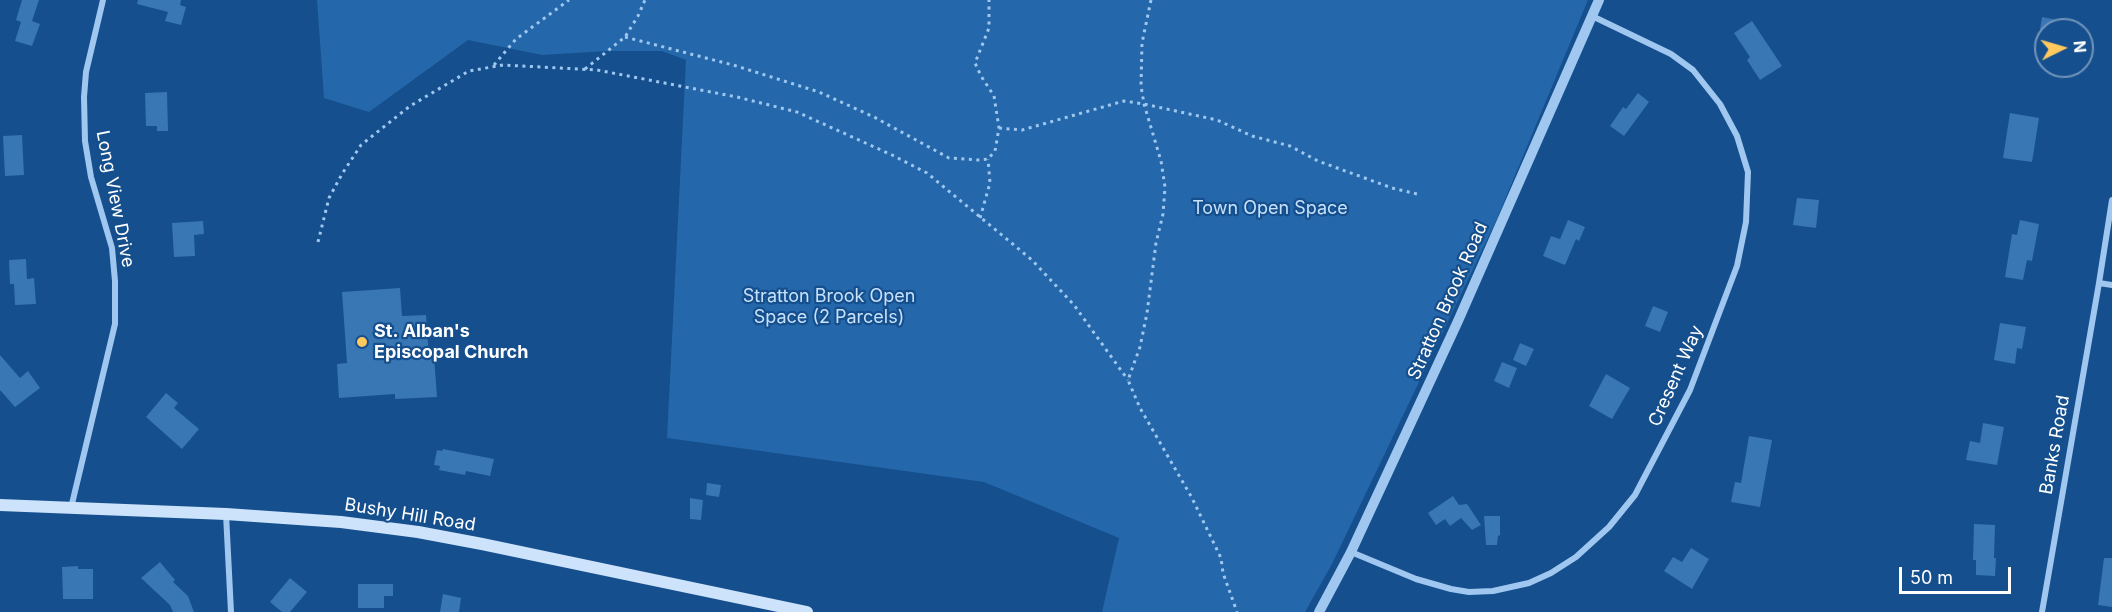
<!DOCTYPE html>
<html>
<head>
<meta charset="utf-8">
<style>
	body { margin:0 }
	#map { position:relative; width:2112px; height:612px; overflow:hidden; background:#154f8d; font-family:Inter,sans-serif }
	canvas { display:block }
	.north { position:absolute; left:2034px; top:18px; width:60px; height:60px; box-sizing:border-box; background:#154f8d; border:2px solid #7395bb; border-radius:50%; rotate:85deg; font-size:16px; font-weight:700; line-height:24px; text-align:center; color:#fff }
	.north::after { content:''; display:block; margin:auto; width:21px; height:27px; background:#ffc95e; clip-path:polygon(50% 0,100% 100%,50% 72%,0 100%) }
	.scale { position:absolute; left:1899px; top:567px; width:112px; height:27px; box-sizing:border-box; border:3px solid #fff; border-top:0; padding-left:8px; font-size:18px; line-height:21px; white-space:nowrap; color:#fff; -webkit-text-stroke:4px #154f8d; paint-order:stroke }
</style>
</head>
<body>
<div id="map">
<canvas width="2112" height="612"></canvas>
<div class="north">N</div>
<div class="scale">50 m</div>
</div>
<script>
const g = document.querySelector('canvas').getContext('2d');
g.lineJoin = 'round';
function paint(path, color) { g.fillStyle = color; g.fill(path, 'evenodd'); }
const poly = rows => new Path2D(rows.map(r => 'M' + r).join(''));
function strokePath(path, color, width, dash) { g.strokeStyle = color; g.lineWidth = width; g.lineCap = dash ? 'butt' : 'round'; g.setLineDash(dash || []); g.stroke(path); }
function write(font, color, halo, rows, align = 'center') {
  g.font = font + ' Inter,sans-serif'; g.lineWidth = 4.5; g.setLineDash([]); g.textBaseline = 'middle'; g.strokeStyle = halo; g.fillStyle = color; for (const [text, x, y, turn = 0] of rows) {
    g.save(); g.translate(x, y); g.rotate((+turn || 0) * Math.PI / 180); g.textAlign = isNaN(turn) ? turn : align; if (halo) g.strokeText(text, 0, 0); g.fillText(text, 0, 0); g.restore();
  }
}
const green = poly([
	[317,0,1588,0,1496,221,1332,564,1305,612,1102,612,1119,538,984,482,667,438,686,60,662,51,607,51,542,55,468,40,369,112,324,98]
]);
const building = poly([
	[22,0,39,0,32,21,40,24,32,46,15,41,21,22,16,20],
	[138,0,181,0,180,5,186,7,181,25,165,21,168,12,137,4],
	[2042,17,2078,24,2077,30,2040,30],
	[1752,21,1782,66,1760,80,1747,60,1750,57,1734,33],
	[167,92,168,131,157,131,157,126,146,126,145,93],
	[1638,93,1649,102,1624,136,1610,126,1623,107,1626,109],
	[2010,113,2039,118,2032,162,2003,158],
	[22,135,24,175,5,176,3,136],
	[1797,198,1819,200,1816,228,1793,225],
	[1568,220,1585,227,1579,241,1576,239,1565,265,1543,256,1551,236,1560,239],
	[2020,220,2039,224,2032,261,2027,260,2023,280,2005,277,2012,234,2017,235],
	[203,221,204,234,194,235,195,256,174,257,172,223],
	[26,259,27,279,34,278,36,304,15,305,14,284,10,284,9,260],
	[400,288,402,316,426,315,429,357,434,356,437,397,395,399,395,394,339,398,337,364,347,363,342,292],
	[1653,306,1668,312,1660,332,1645,326],
	[2000,323,2026,327,2022,349,2017,348,2015,364,1994,360],
	[1520,343,1534,349,1526,366,1513,360],
	[0,355,20,378,28,371,40,388,15,407,0,390],
	[1502,362,1517,368,1509,388,1494,381],
	[1606,374,1630,388,1612,419,1589,406],
	[166,393,178,403,174,408,199,429,182,449,146,417],
	[1983,423,2004,427,1997,465,1966,460,1970,441,1980,443],
	[1749,436,1772,440,1760,507,1731,502,1735,482,1741,483],
	[443,449,494,459,490,476,466,471,465,475,439,470,440,466,434,465,437,450,442,451],
	[707,483,721,485,719,497,706,495],
	[1453,496,1459,505,1467,504,1481,525,1472,530,1461,518,1450,526,1445,519,1436,525,1428,513],
	[690,498,703,500,701,520,690,519],
	[1484,516,1500,516,1500,535,1498,536,1497,545,1486,545],
	[1974,524,1995,525,1994,558,1996,558,1995,576,1976,575,1976,560,1973,560],
	[1691,548,1709,559,1692,589,1664,571,1673,557,1682,562],
	[2104,558,2112,558,2112,607,2098,605],
	[160,562,175,580,173,582,188,596,194,612,173,612,170,605,141,578],
	[78,566,78,569,93,569,93,599,63,599,62,567],
	[290,578,307,592,290,612,282,612,270,602],
	[358,584,393,584,393,596,384,596,384,608,358,608],
	[443,594,461,598,459,612,440,612]
]);
const path = poly([
	[1151,0,1142,43,1141,86,1144,104,1161,161,1165,187,1163,214,1156,243,1147,313,1140,347,1128,380,1140,408,1192,498,1221,558,1223,573,1237,612],
	[625,37,733,65,819,92,874,117,949,158,978,160,988,159,995,151,999,128,994,96,981,76,975,63,989,28,989,0],
	[494,65,516,39,569,0],
	[585,69,625,37,638,16,645,0],
	[999,128,1022,130,1124,101,1144,104,1217,120,1252,136,1290,146,1318,161,1392,188,1421,195],
	[980,218,990,183,988,159],
	[318,242,329,198,342,174,361,145,410,106,469,71,503,65,597,70,737,97,797,112,892,155,927,173,1032,260,1074,305,1128,380]
]);
const minor = poly([
	[2099,283,2112,200],
	[71,508,115,324,115,281,112,248,91,177,85,141,84,97,86,72,103,0],
	[226,514,231,612],
	[1351,552,1416,579,1451,589,1469,592,1493,591,1529,583,1551,573,1576,557,1609,527,1635,495,1690,390,1737,266,1746,222,1748,172,1737,136,1720,104,1693,70,1671,54,1592,16],
	[2042,612,2099,283,2112,285]
]);
const tertiary = poly([
	[1319,612,1351,552,1458,321,1599,0]
]);
const secondary = poly([
	[0,505,226,514,341,522,418,532,482,544,807,612]
]);
const markers = [
	[362,342,6,"#ffc95e"]
];
const streetNames = [
	["Long View Drive",115,199,79],
	["Stratton Brook Road",1448,301,-66],
	["Cresent Way",1676,376,-66],
	["Banks Road",2055,445,-80],
	["Bushy Hill Road",410,515,9]
];
const parkNames = [
	["Town Open Space",1270,209],
	["Stratton Brook Open",829,297],
	["Space (2 Parcels)",829,318]
];
const poiNames = [
	["St. Alban's",374,332],
	["Episcopal Church",374,353]
];
paint(green, '#2467aa');
paint(building, '#3976b4');
strokePath(path, '#9fc7f0', 3, [3, 4.5]);
strokePath(minor, '#9fc7f0', 6);
strokePath(tertiary, '#9fc7f0', 10);
strokePath(secondary, '#cde3fb', 12);
for (const [x, y, r, color] of markers) { const dot = new Path2D(); dot.arc(x, y, r, 0, 2 * Math.PI); g.fillStyle = color; g.fill(dot); strokePath(dot, '#154f8d', 2); }
write('18px', '#fff', '#154f8d', streetNames);
write('18px', '#c6e1fb', '#154f8d', parkNames);
write('bold 18px', '#fff', '#154f8d', poiNames, 'left');
</script>
</body>
</html>
